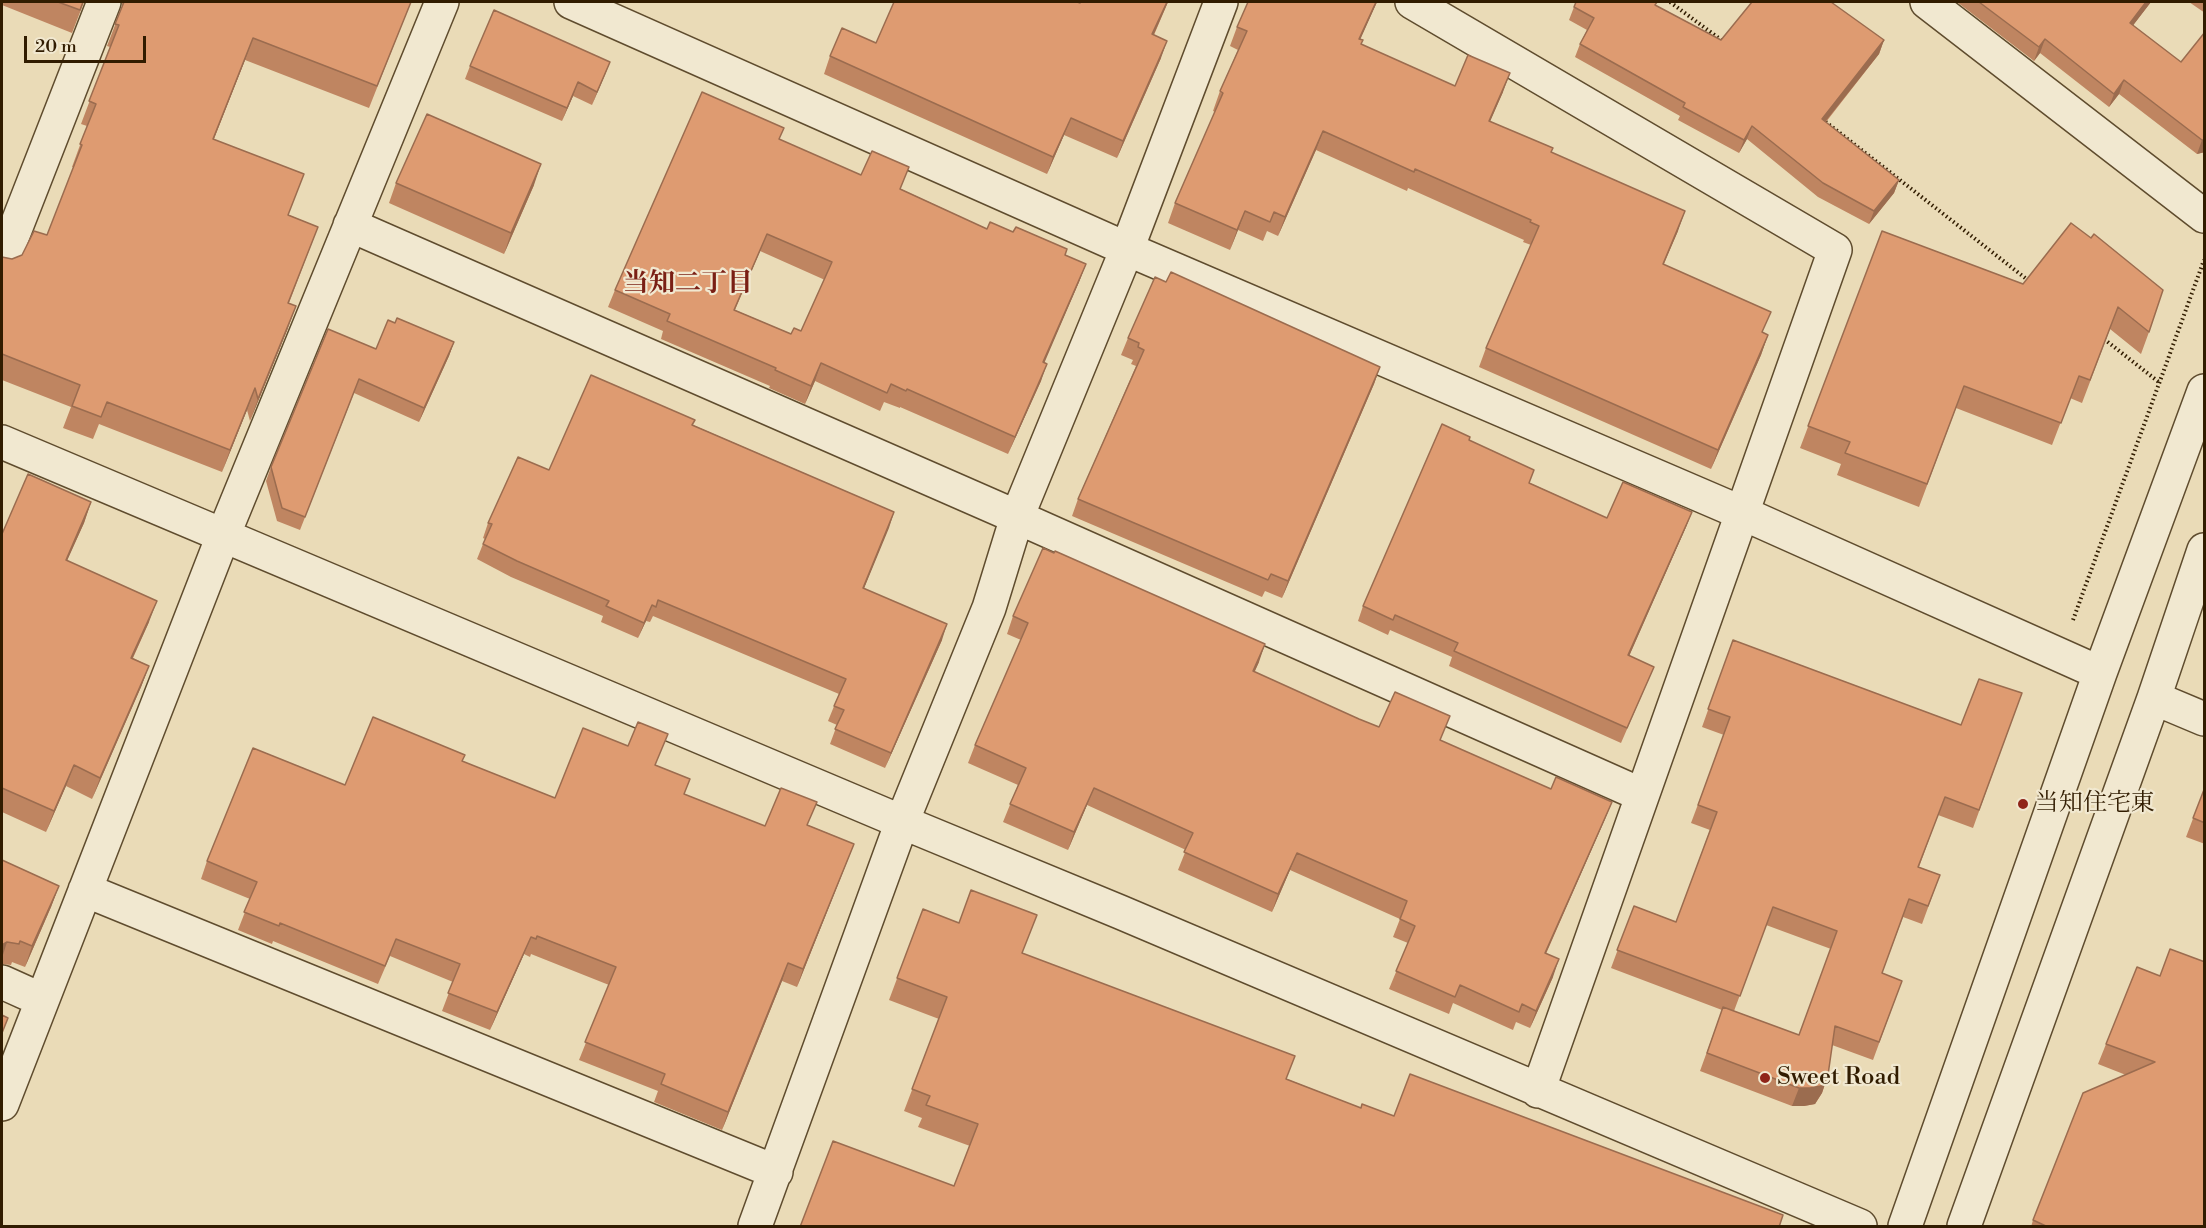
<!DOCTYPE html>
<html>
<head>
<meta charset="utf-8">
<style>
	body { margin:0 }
	#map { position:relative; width:2206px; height:1228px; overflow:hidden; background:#eadbb7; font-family:"Libre Bodoni",serif }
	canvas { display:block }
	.frame { position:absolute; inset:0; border:3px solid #311c00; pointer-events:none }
	.scale { position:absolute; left:24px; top:36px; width:122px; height:27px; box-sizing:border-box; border:3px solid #311c00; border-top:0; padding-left:8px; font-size:18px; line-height:21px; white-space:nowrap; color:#311c00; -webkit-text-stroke:4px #f1e8d0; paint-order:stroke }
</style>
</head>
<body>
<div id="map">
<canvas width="2206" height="1228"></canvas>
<div class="frame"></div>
<div class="scale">20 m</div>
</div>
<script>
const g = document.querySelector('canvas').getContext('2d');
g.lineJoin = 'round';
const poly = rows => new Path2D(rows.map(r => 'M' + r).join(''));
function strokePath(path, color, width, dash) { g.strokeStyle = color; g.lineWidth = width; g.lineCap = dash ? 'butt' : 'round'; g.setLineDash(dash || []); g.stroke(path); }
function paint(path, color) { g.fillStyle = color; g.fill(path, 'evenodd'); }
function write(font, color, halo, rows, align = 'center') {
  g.font = font + ' "Libre Bodoni","Noto Serif JP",serif'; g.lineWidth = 4.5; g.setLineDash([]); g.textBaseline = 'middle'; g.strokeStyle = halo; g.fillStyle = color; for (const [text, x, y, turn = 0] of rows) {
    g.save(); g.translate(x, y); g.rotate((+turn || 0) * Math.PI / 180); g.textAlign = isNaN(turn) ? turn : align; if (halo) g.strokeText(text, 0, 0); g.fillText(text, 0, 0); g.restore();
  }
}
const path = poly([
	[1670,2,1724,42],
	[1822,119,2029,281],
	[2104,339,2160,383],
	[2073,620,2204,260]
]);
const minor = poly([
	[571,2,1127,249,1742,513,2100,673],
	[1412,2,1835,250,1538,1091],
	[1927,2,2204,216],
	[350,225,1017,517,1642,795],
	[2,263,104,2],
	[2,442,902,822,1120,912,1860,1226],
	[2154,698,2204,719],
	[85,890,776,1172],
	[2,982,42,1000],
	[2,1104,223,536,442,2],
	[755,1226,902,822,989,608,1017,517,1127,249,1221,2],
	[1905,1226,2100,673,2204,391],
	[1964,1226,2154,698,2204,550]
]);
const wall = poly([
	[2,2,84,2,72,33,2,5],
	[122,2,411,2,369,108,245,60,214,139,289,215,318,227,289,303,288,328,250,421,247,410,222,472,99,424,93,439,63,428,71,407,2,380,2,257,12,259,22,255,47,235,74,167,72,167,87,126,81,124,110,47,107,46,122,7],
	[1080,2,1168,2,1154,35,1161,58,1117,158,1064,135,1047,174,824,74,830,56,876,43,1080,3],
	[1377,2,1360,39,1361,45,1455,86,1503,92,1490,121,1551,153,1678,231,1664,264,1763,333,1768,335,1761,355,1711,469,1479,367,1486,348,1531,245,1523,242,1524,240,1408,188,1407,191,1316,150,1278,236,1267,231,1263,241,1238,230,1230,250,1168,223,1175,203,1215,112,1213,111,1220,91,1238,50,1230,46,1237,27],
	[1957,2,2151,2,2133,25,2181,62,2205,32,2205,152,2197,154,2119,94,2109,107,2040,53,2034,61],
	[2189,2,2205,2,2205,13],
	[1657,6,1721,40,1884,40,1879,54,1826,122,1899,180,1894,193,1869,224,1818,197,1747,139,1739,153,1678,120,1680,116,1575,57,1580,44,1587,30,1569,20,1574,7],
	[610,62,592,105,573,96,562,121,465,79,470,66],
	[780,140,861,175,901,189,987,229,1065,255,1086,264,1079,282,1044,362,1041,381,1008,454,900,407,900,408,884,402,880,411,815,381,805,404,769,388,770,386,661,339,663,331,608,307,615,290],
	[760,251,825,280,801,331,791,334,735,310],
	[396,183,534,185,504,254,389,203],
	[2071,223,2149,332,2141,354,2110,329,2082,403,2070,398,2052,445,1956,408,1919,507,1837,475,1841,464,1800,448,1882,231,2023,284],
	[1166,282,1380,367,1374,384,1282,598,1265,591,1262,597,1072,516,1078,499,1136,366,1131,364,1133,360,1121,355,1128,338],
	[454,342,449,356,419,422,354,393,300,530,277,521,266,481,271,467,376,349],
	[693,425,894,512,864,588,942,640,885,768,830,744,837,725,828,721,839,694,653,616,650,622,646,621,638,638,601,622,603,616,511,577,477,559,485,539,483,538,488,523,549,470],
	[1469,440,1530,483,1607,518,1692,512,1686,527,1629,656,1654,667,1648,681,1621,743,1449,666,1452,657,1390,630,1388,635,1358,621,1363,606],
	[91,502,84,523,67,560,149,622,133,658,149,666,141,687,92,799,66,786,46,832,2,812,2,534],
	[1013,616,1259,662,1254,672,1359,719,1379,727,1440,741,1551,789,1612,802,1605,819,1546,954,1553,977,1530,1028,1516,1022,1513,1030,1453,1003,1449,1014,1389,989,1408,943,1393,937,1400,919,1290,870,1272,912,1178,870,1186,850,1087,805,1068,850,1003,822,1018,785,968,763,975,745,1021,640,1007,634],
	[1733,640,1961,725,2022,693,1973,828,1938,815,1919,867,1940,875,1922,924,1903,917,1882,973,1902,981,1873,1060,1832,1045,1828,1075,1822,1093,1815,1104,1804,1106,1792,1106,1700,1071,1722,1010,1611,968,1634,906,1676,922,1710,830,1691,823,1724,735,1702,727],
	[1766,925,1831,949,1799,1035,1734,1011],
	[462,761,555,798,656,766,684,794,765,826,808,825,854,844,797,987,782,981,722,1130,654,1102,658,1091,579,1060,609,985,531,954,530,957,524,954,490,1030,442,1011,453,982,390,956,378,984,273,941,272,944,238,930,250,899,201,879,207,861,345,785],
	[2205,787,2205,844,2186,837],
	[2,860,59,886,51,907,25,967,12,962,11,965,2,964],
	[923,909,1287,1079,1361,1108,1783,1215,954,1186,970,1146,918,1127,922,1118,904,1111,939,1019,889,1000],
	[2137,967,2205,1227,2031,1227,2033,1220,2126,1075,2098,1064]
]);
const shadedWall = poly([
	[1167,2,1168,2,1146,52,1152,34],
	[1376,2,1377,2,1352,58,1359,39],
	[2146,2,2151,2,2125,36,2130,23],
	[253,38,245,60,205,161,213,139],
	[2045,39,2040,53,2034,61,2039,47],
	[1884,40,1879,54,1817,132,1822,119],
	[1167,41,1161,58,1117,158,1123,141],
	[610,62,605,75,592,105,597,92],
	[1510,73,1503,92,1482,140,1489,121],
	[2124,80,2119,94,2109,107,2114,94],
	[578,82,573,96,562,121,567,108],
	[1071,118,1064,135,1047,174,1053,157],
	[1752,126,1747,139,1739,153,1744,140],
	[1323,131,1316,150,1278,236,1285,217],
	[2202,140,2205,140,2205,152,2197,154],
	[541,164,534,185,504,254,511,233],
	[1899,180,1894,193,1869,224,1874,211],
	[1245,211,1238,230,1230,250,1237,230],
	[1685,211,1678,231,1655,283,1663,264],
	[767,234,760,251,727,327,734,310],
	[1086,264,1079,282,1037,380,1043,362],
	[296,306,288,328,250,421,258,399],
	[1768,335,1761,355,1711,469,1718,450],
	[454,342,449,356,419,422,424,408],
	[821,363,815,381,805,404,811,386],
	[1047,364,1041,381,1008,454,1015,437],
	[1380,367,1374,384,1282,598,1288,581],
	[255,388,247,410,222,472,230,450],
	[91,502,84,523,58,581,66,560],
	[894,512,889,528,858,603,863,588],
	[1692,512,1686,527,1623,670,1628,655],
	[157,601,149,622,123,679,131,658],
	[652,605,646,621,638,638,644,623],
	[947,624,942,640,885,768,891,753],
	[1265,644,1259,662,1247,689,1253,671],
	[149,666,141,687,92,799,100,778],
	[74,765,66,786,46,832,54,811],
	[1094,788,1087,805,1068,850,1074,832],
	[1612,802,1605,819,1538,971,1545,953],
	[854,844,847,862,797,987,803,969],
	[1297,853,1290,870,1272,912,1278,894],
	[59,886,51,907,25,967,32,946],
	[531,937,524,954,490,1030,497,1012],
	[7,942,2,958,2,945],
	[1559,959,1553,977,1530,1028,1536,1011],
	[788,963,782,981,722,1130,728,1112],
	[1828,1075,1822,1093,1815,1104,1804,1106,1792,1106,1799,1088]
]);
const building = poly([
	[58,2,83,2,80,10,58,2],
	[124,2,411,2,377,86,253,38,213,139,304,174,288,215,318,227,288,303,296,306,258,399,255,388,230,450,107,402,101,417,72,406,80,385,2,354,2,257,12,259,22,255,34,231,47,235,82,145,80,144,96,104,89,101,119,25,115,24,124,2],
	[894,2,1077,2,1080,3,1080,2,1167,2,1152,34,1167,41,1123,141,1071,118,1053,157,830,56,842,28,876,43,894,2],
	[1248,2,1376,2,1359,39,1363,40,1361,44,1455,86,1468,55,1510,73,1489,121,1553,148,1551,152,1685,211,1663,264,1771,312,1762,332,1768,335,1718,450,1486,348,1539,226,1530,222,1531,220,1415,169,1414,172,1323,131,1285,217,1274,212,1270,222,1245,211,1237,230,1175,203,1223,93,1220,91,1247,31,1237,27,1248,2],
	[1576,2,1657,2,1655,5,1721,40,1752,2,1831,2,1884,40,1822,119,1899,180,1874,211,1823,183,1752,126,1744,140,1683,107,1685,103,1580,44,1594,18,1574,7,1576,2],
	[1979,2,2146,2,2130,23,2181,62,2205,32,2205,140,2202,140,2124,80,2114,94,2045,39,2039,47,1979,2],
	[494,10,610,62,597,92,578,82,567,108,470,66,494,10],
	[702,92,784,128,779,139,861,175,872,151,909,167,900,189,987,229,990,222,1013,232,1016,227,1067,249,1065,255,1086,264,1043,362,1047,364,1015,437,907,389,906,391,891,384,887,393,821,363,811,386,775,370,776,368,667,321,670,314,615,290,702,92],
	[767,234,832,262,801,331,794,328,791,334,734,310,767,234],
	[427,114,541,164,511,233,396,183,427,114],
	[2071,223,2091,238,2094,234,2163,290,2149,332,2118,307,2090,380,2079,376,2061,423,1964,386,1927,484,1845,453,1850,442,1808,426,1882,231,2023,284,2071,223],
	[1171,272,1380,367,1288,581,1271,574,1268,580,1078,499,1144,350,1138,347,1139,343,1128,338,1155,277,1166,282,1171,272],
	[397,318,454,342,424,408,359,379,305,517,282,508,271,467,328,329,376,349,388,320,395,323,397,318],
	[591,375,695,420,692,425,894,512,863,588,947,624,891,753,835,729,844,710,834,706,846,679,658,600,656,607,652,605,644,623,606,606,609,601,517,561,483,544,492,524,488,523,518,457,549,470,591,375],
	[1442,424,1470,437,1469,440,1534,470,1529,483,1607,518,1623,482,1692,512,1628,655,1654,667,1627,728,1454,651,1458,643,1395,615,1393,620,1363,606,1442,424],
	[28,474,91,502,66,560,157,601,131,658,149,666,100,778,74,765,54,811,2,788,2,534,28,474],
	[1043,548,1054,553,1055,551,1265,644,1253,671,1359,719,1379,727,1395,692,1450,716,1440,740,1551,789,1556,777,1612,802,1545,953,1559,959,1536,1011,1522,1004,1519,1012,1460,985,1455,997,1396,971,1415,926,1400,919,1407,901,1297,853,1278,894,1184,852,1193,833,1094,788,1074,832,1010,804,1026,768,975,745,1028,623,1013,616,1043,548],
	[1733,640,1961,725,1979,679,2022,693,1979,810,1945,797,1918,867,1940,875,1928,906,1909,899,1882,973,1902,981,1879,1042,1835,1026,1828,1075,1821,1086,1810,1088,1799,1088,1707,1053,1723,1007,1799,1035,1837,931,1773,907,1740,996,1617,950,1634,906,1676,922,1717,812,1698,805,1730,717,1708,709,1733,640],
	[373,717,465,755,462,761,555,798,583,728,628,746,638,722,668,734,655,765,690,779,684,794,765,826,781,788,817,802,807,825,854,844,803,969,788,963,728,1112,661,1084,665,1074,585,1042,616,967,537,936,536,939,531,937,497,1012,448,993,460,964,396,939,385,966,280,923,279,926,244,912,257,882,207,861,253,748,345,785,373,717],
	[2205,787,2205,823,2193,818,2205,787],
	[2,860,59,886,32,946,20,941,19,944,7,942,2,945,2,860],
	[971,890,1037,915,1022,953,1295,1056,1286,1079,1361,1108,1362,1104,1394,1116,1410,1074,1783,1215,1779,1227,800,1227,833,1141,954,1186,978,1124,926,1105,930,1096,912,1089,947,997,897,978,923,909,959,923,971,890],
	[2170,949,2205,962,2205,1227,2048,1227,2033,1220,2083,1093,2155,1062,2106,1044,2137,967,2160,976,2170,949],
	[2,1015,8,1018,2,1033,2,1015]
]);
const markers = [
	[2023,804,6,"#8f2418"],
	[1765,1078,6,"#8f2418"]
];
const poiNames = [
	["当知住宅東",2035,804],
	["Sweet Road",1777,1078]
];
const neighbourhoodNames = [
	["当知二丁目",688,285]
];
strokePath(minor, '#5f4c2e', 36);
strokePath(path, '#311c00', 4, [1.5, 3]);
strokePath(minor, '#f1e8d0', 33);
paint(wall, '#bf8561');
paint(shadedWall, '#9b6c4f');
paint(building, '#de9b71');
strokePath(building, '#9b6c4f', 1.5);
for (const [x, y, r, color] of markers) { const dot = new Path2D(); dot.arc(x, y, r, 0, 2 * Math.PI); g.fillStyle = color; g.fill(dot); strokePath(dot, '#f1e8d0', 2); }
write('24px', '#311c00', '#f1e8d0', poiNames, 'left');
write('bold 26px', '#7a1f14', '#f1e8d0', neighbourhoodNames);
</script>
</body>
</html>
